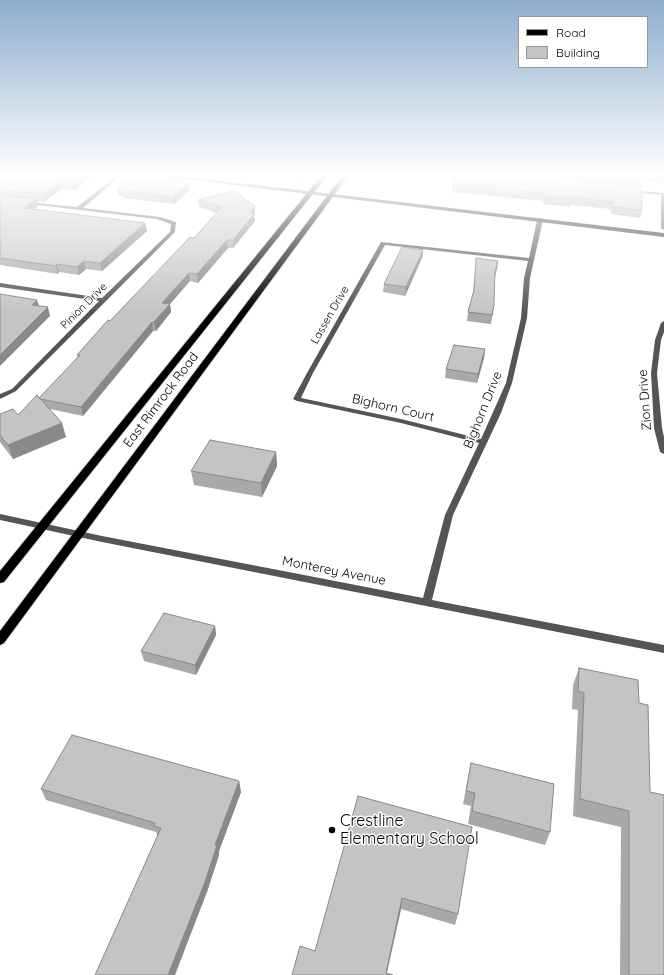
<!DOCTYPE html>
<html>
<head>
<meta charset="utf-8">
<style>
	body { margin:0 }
	#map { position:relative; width:664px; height:975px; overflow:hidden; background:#fff; font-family:Quicksand,sans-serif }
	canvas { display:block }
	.legend { position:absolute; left:518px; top:16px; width:130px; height:52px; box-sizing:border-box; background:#fff; border:1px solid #999; margin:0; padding:5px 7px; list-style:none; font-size:12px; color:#000 }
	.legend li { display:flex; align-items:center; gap:8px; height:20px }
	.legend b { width:20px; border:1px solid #999 }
</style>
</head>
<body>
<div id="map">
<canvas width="664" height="975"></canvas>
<ul class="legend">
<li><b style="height:5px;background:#000"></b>Road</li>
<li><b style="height:11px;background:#c4c4c4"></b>Building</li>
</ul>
</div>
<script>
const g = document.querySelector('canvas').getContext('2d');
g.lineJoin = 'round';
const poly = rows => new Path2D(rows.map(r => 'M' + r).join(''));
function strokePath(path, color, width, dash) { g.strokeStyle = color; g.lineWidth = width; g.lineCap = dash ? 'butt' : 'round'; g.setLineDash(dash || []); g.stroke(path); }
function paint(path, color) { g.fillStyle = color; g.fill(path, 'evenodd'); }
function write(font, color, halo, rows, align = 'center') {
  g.font = font + ' Quicksand,sans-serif'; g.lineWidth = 3; g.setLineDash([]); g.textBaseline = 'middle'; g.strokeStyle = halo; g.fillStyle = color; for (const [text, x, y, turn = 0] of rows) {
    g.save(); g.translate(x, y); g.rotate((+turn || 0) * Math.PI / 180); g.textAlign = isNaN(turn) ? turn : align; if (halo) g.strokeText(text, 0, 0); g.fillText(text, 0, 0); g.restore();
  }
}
const street = poly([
	[116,176,121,176,83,208,160,217,176,222,175,232,16,391,0,399,0,394,12,389,99,301,0,287,0,283,102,298,170,232,171,224,157,219,29,204,27,203,29,202,77,207,116,176],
	[630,190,664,193,664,230,661,228,661,195,632,192,630,192,630,190],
	[540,218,543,220,530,278,527,318,512,383,501,413,453,515,432,600,664,645,664,653,102,542,0,520,0,514,102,536,423,598,445,515,479,443,401,423,297,401,293,399,307,373,381,242,529,258,537,220,540,218],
	[385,245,528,261,524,278,521,318,506,383,481,439,401,419,301,398,313,373,385,245],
	[664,321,664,332,661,340,657,373,662,428,664,437,664,454,660,452,654,428,651,373,655,340,661,323,664,321]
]);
const secondary = poly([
	[160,176,178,176,664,233,664,237,160,176]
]);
const primary = poly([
	[321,176,327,176,4,582,0,583,0,571,321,176],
	[342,176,348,176,4,643,0,645,0,631,342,176]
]);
const wall = poly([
	[0,176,93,176,75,190,61,189,44,202,37,201,38,206,34,209,145,223,147,231,102,271,86,269,79,275,59,272,58,274,0,265],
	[285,176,304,176,303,178],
	[456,176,664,176,664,184,643,180,641,187,642,210,640,218,611,214,611,209,570,205,570,207,543,204,543,201,452,192,452,185],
	[188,183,189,191,174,204,123,198,123,196,119,196,117,188],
	[198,200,255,206,255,214,254,216,255,221,233,248,228,248,198,283,190,281,170,304,171,312,156,331,153,331,83,416,50,409,66,437,13,459,0,442,0,414,18,415,39,398,78,358,77,355,110,321,194,238,216,213,199,207],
	[423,250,422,258,405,296,383,292,384,284],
	[476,258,498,261,495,277,493,313,491,324,467,321,468,312,473,293],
	[485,349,484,358,477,383,445,378,446,369],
	[276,452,277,466,262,497,194,485,191,471],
	[215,626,216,635,196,675,144,661,141,651],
	[579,668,639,703,650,792,664,975,620,975,621,827,573,816,578,710,572,709,573,685],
	[471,763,550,832,545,845,468,824,471,806,463,804],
	[239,781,241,792,219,851,219,855,207,892,157,835,156,832,46,800,41,789],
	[358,796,458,914,455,925,401,909,387,973]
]);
const shadedWall = poly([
	[82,176,93,176,75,190,73,183],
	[60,182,61,189,44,202,43,194],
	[188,183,189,191,174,204,173,197],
	[37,199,38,206,26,215,24,208],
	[255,206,255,214,254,216,255,221,233,248,233,240,250,213],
	[145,223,147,231,102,271,100,263],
	[227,240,228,248,198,283,197,274],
	[423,250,422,258,405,296,406,287],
	[84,261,86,269,79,275,77,267],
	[498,261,497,269,494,280,495,272],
	[57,264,59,272,58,274,56,266],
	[189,273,190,281,170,304,171,312,156,331,154,322,162,303],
	[37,300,40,308,32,305],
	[48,307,50,316,0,366,0,355],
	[152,322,153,331,83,416,81,407],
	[485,349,484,358,477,383,478,374],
	[62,423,66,437,13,459,8,445],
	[276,452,277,466,262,497,261,483],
	[215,626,216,635,196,675,195,665],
	[239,781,241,792,219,851,219,855,207,892,175,975,168,975,215,845],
	[402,898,401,909,386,975,385,975]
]);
const building = poly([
	[0,176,82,176,73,183,60,182,43,194,0,190,0,176],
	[132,176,164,176,188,183,173,197,122,190,123,189,117,188,132,176],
	[456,176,552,176,642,187,642,210,612,207,613,202,572,197,572,199,544,196,545,193,452,185,456,176],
	[598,176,643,176,643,182,598,176],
	[234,191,255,206,250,213,254,214,233,240,227,240,197,274,189,273,162,303,170,304,154,322,152,322,81,407,40,399,39,398,80,355,77,355,108,320,110,321,190,237,194,238,222,207,198,200,234,191],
	[0,195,37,199,24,208,145,223,100,263,84,261,77,267,57,264,56,266,0,258,0,195],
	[402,247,423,250,406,287,384,284,402,247],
	[476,258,498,261,495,272,494,305,492,315,468,312,474,290,476,258],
	[0,294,37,300,32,305,48,307,0,355,0,294],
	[454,345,485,349,478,374,446,369,454,345],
	[37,395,62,423,8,445,0,435,0,414,13,409,18,415,37,395],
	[210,440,276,452,261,483,191,471,210,440],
	[164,613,215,626,195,665,141,651,164,613],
	[579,668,638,680,639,703,648,705,650,792,664,795,664,975,629,975,629,811,580,799,584,693,578,691,579,668],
	[72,735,239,781,215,845,217,845,205,882,168,975,95,975,161,828,154,826,155,823,41,789,72,735],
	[471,763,554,784,550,832,472,811,475,793,466,791,471,763],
	[358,796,472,827,458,914,402,898,386,973,393,975,292,975,300,946,315,951,358,796]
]);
const markers = [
	[332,830,4,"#000"]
];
const farStreetnames = [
	["Pinion Drive",84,306,-45],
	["Lassen Drive",330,315,-60]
];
const streetNames = [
	["East Rimrock Road",161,400,-53],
	["Zion Drive",645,400,-94],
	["Bighorn Court",393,408,13],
	["Bighorn Drive",483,410,-68],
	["Monterey Avenue",334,571,11]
];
const nearPoinames = [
	["Crestline",340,821],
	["Elementary School",340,839]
];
strokePath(primary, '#dbdbdb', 2);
paint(street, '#555');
paint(secondary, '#222');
paint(primary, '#000');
paint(wall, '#a9a9a9');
paint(shadedWall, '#898989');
paint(building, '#c4c4c4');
strokePath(building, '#898989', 1);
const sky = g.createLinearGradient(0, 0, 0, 313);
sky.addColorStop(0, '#8cadcc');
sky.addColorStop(0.56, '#fff');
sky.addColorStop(1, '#ffffff00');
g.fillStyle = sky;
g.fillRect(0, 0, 664, 313);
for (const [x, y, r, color] of markers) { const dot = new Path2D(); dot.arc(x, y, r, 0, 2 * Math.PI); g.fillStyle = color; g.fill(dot); strokePath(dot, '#fff', 1.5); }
write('11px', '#000', '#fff', farStreetnames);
write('13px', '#000', '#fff', streetNames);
write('16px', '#000', '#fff', nearPoinames, 'left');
</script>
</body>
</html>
